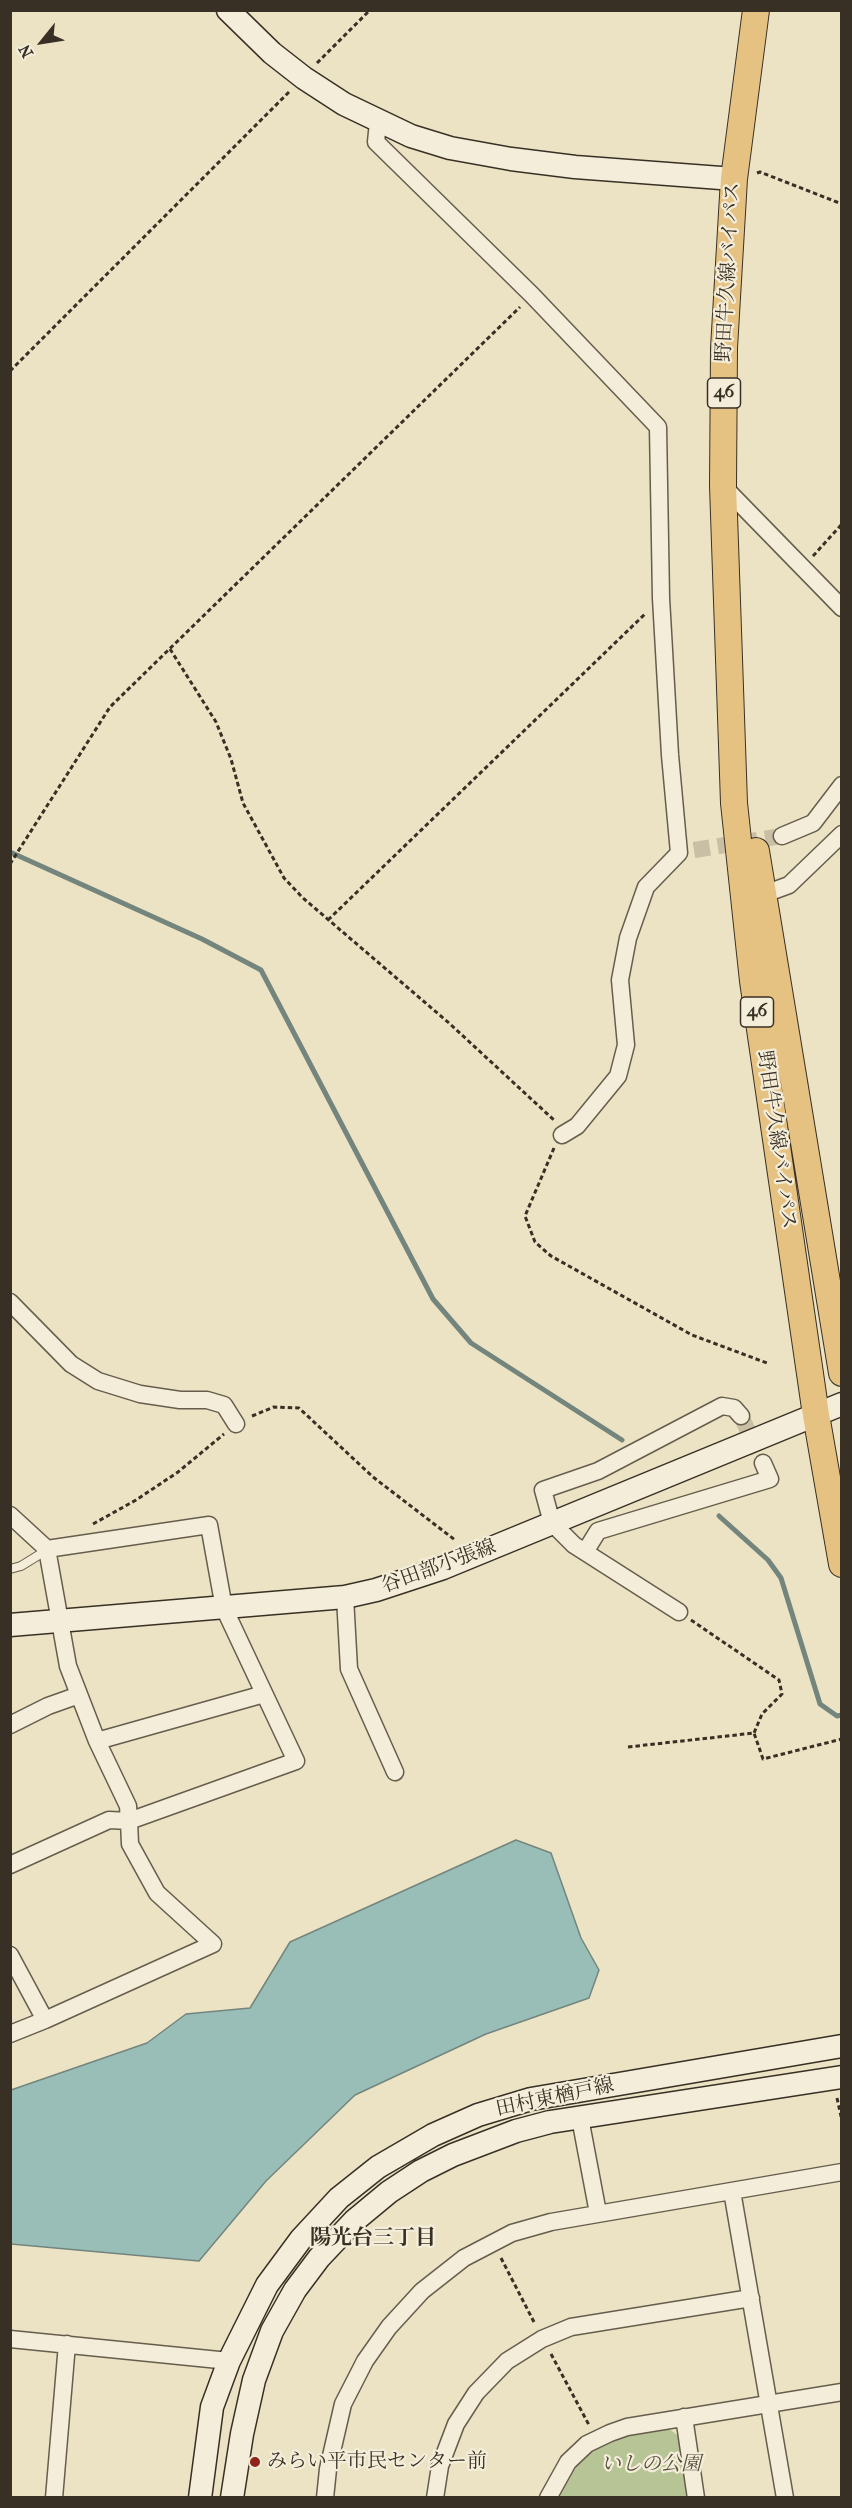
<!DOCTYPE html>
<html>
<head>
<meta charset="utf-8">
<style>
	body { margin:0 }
	#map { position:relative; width:852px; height:2508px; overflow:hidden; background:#ece3c4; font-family:"IM FELL French Canon",serif }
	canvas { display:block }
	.frame { position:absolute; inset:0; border:12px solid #393025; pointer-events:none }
	.north { position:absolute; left:12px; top:12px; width:60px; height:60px; -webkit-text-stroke:4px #f3edd9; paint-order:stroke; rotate:240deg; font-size:16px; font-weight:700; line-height:24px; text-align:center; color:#393025 }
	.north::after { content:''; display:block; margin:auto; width:21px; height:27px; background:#393025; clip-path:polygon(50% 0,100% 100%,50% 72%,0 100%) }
</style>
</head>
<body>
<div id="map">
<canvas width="852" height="2508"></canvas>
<div class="frame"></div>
<div class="north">N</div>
</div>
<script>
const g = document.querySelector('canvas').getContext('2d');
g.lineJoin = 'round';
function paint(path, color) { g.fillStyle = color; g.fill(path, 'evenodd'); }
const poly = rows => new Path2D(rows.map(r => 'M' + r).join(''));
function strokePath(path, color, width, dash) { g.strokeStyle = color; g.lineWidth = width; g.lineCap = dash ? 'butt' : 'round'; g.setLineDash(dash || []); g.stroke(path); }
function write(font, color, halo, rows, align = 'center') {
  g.font = font + ' "IM FELL French Canon","Noto Serif JP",serif'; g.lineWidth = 4.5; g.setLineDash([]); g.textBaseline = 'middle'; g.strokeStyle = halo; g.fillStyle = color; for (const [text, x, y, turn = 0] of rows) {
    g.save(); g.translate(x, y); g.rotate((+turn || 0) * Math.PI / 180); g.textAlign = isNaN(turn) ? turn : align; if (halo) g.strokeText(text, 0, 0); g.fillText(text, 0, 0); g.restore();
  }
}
const green = poly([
	[669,2429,680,2437,691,2497,557,2498,575,2467,592,2451,626,2436]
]);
const water = poly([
	[516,1840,551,1853,581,1938,599,1970,589,1998,486,2034,355,2095,266,2181,199,2261,11,2244,11,2090,147,2043,186,2014,250,2008,290,1942,516,1840]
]);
const stream = poly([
	[10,852,202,939,261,970,433,1299,471,1343,622,1440],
	[719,1516,768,1560,781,1578,820,1704,837,1716,842,1715]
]);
const streetTunnel = poly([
	[694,850,782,836],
	[741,1416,763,1463]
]);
const path = poly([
	[317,63,370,10],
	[757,173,760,172,842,204],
	[10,371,289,92],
	[813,556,842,524],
	[170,649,216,722,231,759,243,803,284,878,303,898,449,1023,555,1121],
	[10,864,110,707,520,307],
	[328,920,645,614],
	[554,1148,525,1216,535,1242,551,1256,692,1335,767,1363],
	[252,1416,274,1407,299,1408,373,1477,455,1540],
	[93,1524,136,1500,178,1472,224,1434],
	[691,1620,779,1680,782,1694,762,1714,754,1733],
	[628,1747,754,1733,763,1759,842,1739],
	[837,2098,842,2121],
	[501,2258,535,2324],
	[551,2354,589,2425]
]);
const lane = poly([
	[10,1569,21,1566,47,1550]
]);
const street = poly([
	[378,122,376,142,532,295,658,427,661,598,670,755,679,853,646,887,628,938,620,980,626,1045,618,1076,577,1126,562,1135],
	[723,486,842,608],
	[782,836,813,823,842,785],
	[762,895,789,885,842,834],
	[10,1302,71,1364,98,1381,140,1394,180,1400,207,1400,224,1405,236,1424],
	[10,1515,47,1549],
	[585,1552,598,1531,770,1479,763,1463],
	[345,1597,349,1669,395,1772],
	[679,1612,574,1545,552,1523,543,1490,598,1471,722,1406,734,1408,741,1416],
	[10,1725,48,1706,79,1695],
	[97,1741,264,1694],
	[10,1865,109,1820,129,1821,296,1761,224,1608,209,1525,47,1549,68,1666,97,1741,128,1806,129,1821,130,1844,157,1893,213,1944,45,2020,10,2034],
	[10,1955,45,2020],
	[580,2118,598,2213],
	[732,2191,785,2498],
	[10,2339,229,2361],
	[684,2417,696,2498],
	[54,2498,67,2344],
	[325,2498,328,2469,343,2404,365,2361,389,2327,422,2291,464,2258,512,2233,551,2222,842,2172],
	[435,2498,440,2466,456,2424,476,2393,507,2361,542,2339,571,2327,751,2298],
	[548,2498,568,2462,587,2444,610,2433,627,2427,842,2392]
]);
const secondary = poly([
	[228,10,272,53,304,78,344,104,411,136,450,148,511,159,575,167,734,179],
	[10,1625,345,1597,376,1590,443,1568,842,1404],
	[200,2498,212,2407,229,2361,267,2285,301,2239,339,2198,378,2167,433,2135,478,2115,531,2099,842,2046],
	[232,2498,242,2434,254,2380,272,2331,295,2290,319,2258,354,2221,389,2192,421,2171,453,2155,516,2131,550,2122,842,2077]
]);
const primary = poly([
	[756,10,734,179,724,348,723,486,734,803,753,981,816,1415,842,1564],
	[756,851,842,1373]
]);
const markers = [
	[255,2462,6,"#8f2418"]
];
const shields = [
	[724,393,33],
	[757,1012,33]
];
const shieldNames = [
	["46",724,393],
	["46",757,1012]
];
const streetNames = [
	["野田牛久線バイパス",729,272,-87],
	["野田牛久線バイパス",776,1140,82],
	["谷田部小張線",439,1567,-20],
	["田村東楢戸線",555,2098,-12]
];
const poiNames = [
	["みらい平市民センター前",267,2462]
];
const parkNames = [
	["いしの公園",651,2465]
];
const neighbourhoodNames = [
	["陽光台三丁目",373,2239]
];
paint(green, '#b7c495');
paint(water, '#99beb7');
strokePath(water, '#73857d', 1.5);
strokePath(stream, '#73857d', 5);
strokePath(streetTunnel, '#c8bfa4', 16, [16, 8]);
strokePath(lane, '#665d4d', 10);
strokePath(street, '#665d4d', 19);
strokePath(secondary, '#393025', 25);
strokePath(primary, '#393025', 28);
strokePath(path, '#393025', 3, [4.5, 3]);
strokePath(lane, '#f3edd9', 8);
strokePath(street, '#f3edd9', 16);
strokePath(secondary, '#f3edd9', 22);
strokePath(primary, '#e6c282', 26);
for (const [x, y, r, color] of markers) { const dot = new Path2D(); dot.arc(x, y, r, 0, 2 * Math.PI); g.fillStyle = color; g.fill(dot); strokePath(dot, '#f3edd9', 2); }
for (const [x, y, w] of shields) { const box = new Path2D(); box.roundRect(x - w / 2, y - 15, w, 30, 4.5); g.fillStyle = '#f3edd9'; g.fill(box); strokePath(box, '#393025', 1.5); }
write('bold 18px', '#393025', null, shieldNames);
write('20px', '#393025', '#f3edd9', streetNames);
write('20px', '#393025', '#f3edd9', poiNames, 'left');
write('italic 20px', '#524e3b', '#f3edd9', parkNames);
write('bold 21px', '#393025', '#f3edd9', neighbourhoodNames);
</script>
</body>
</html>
